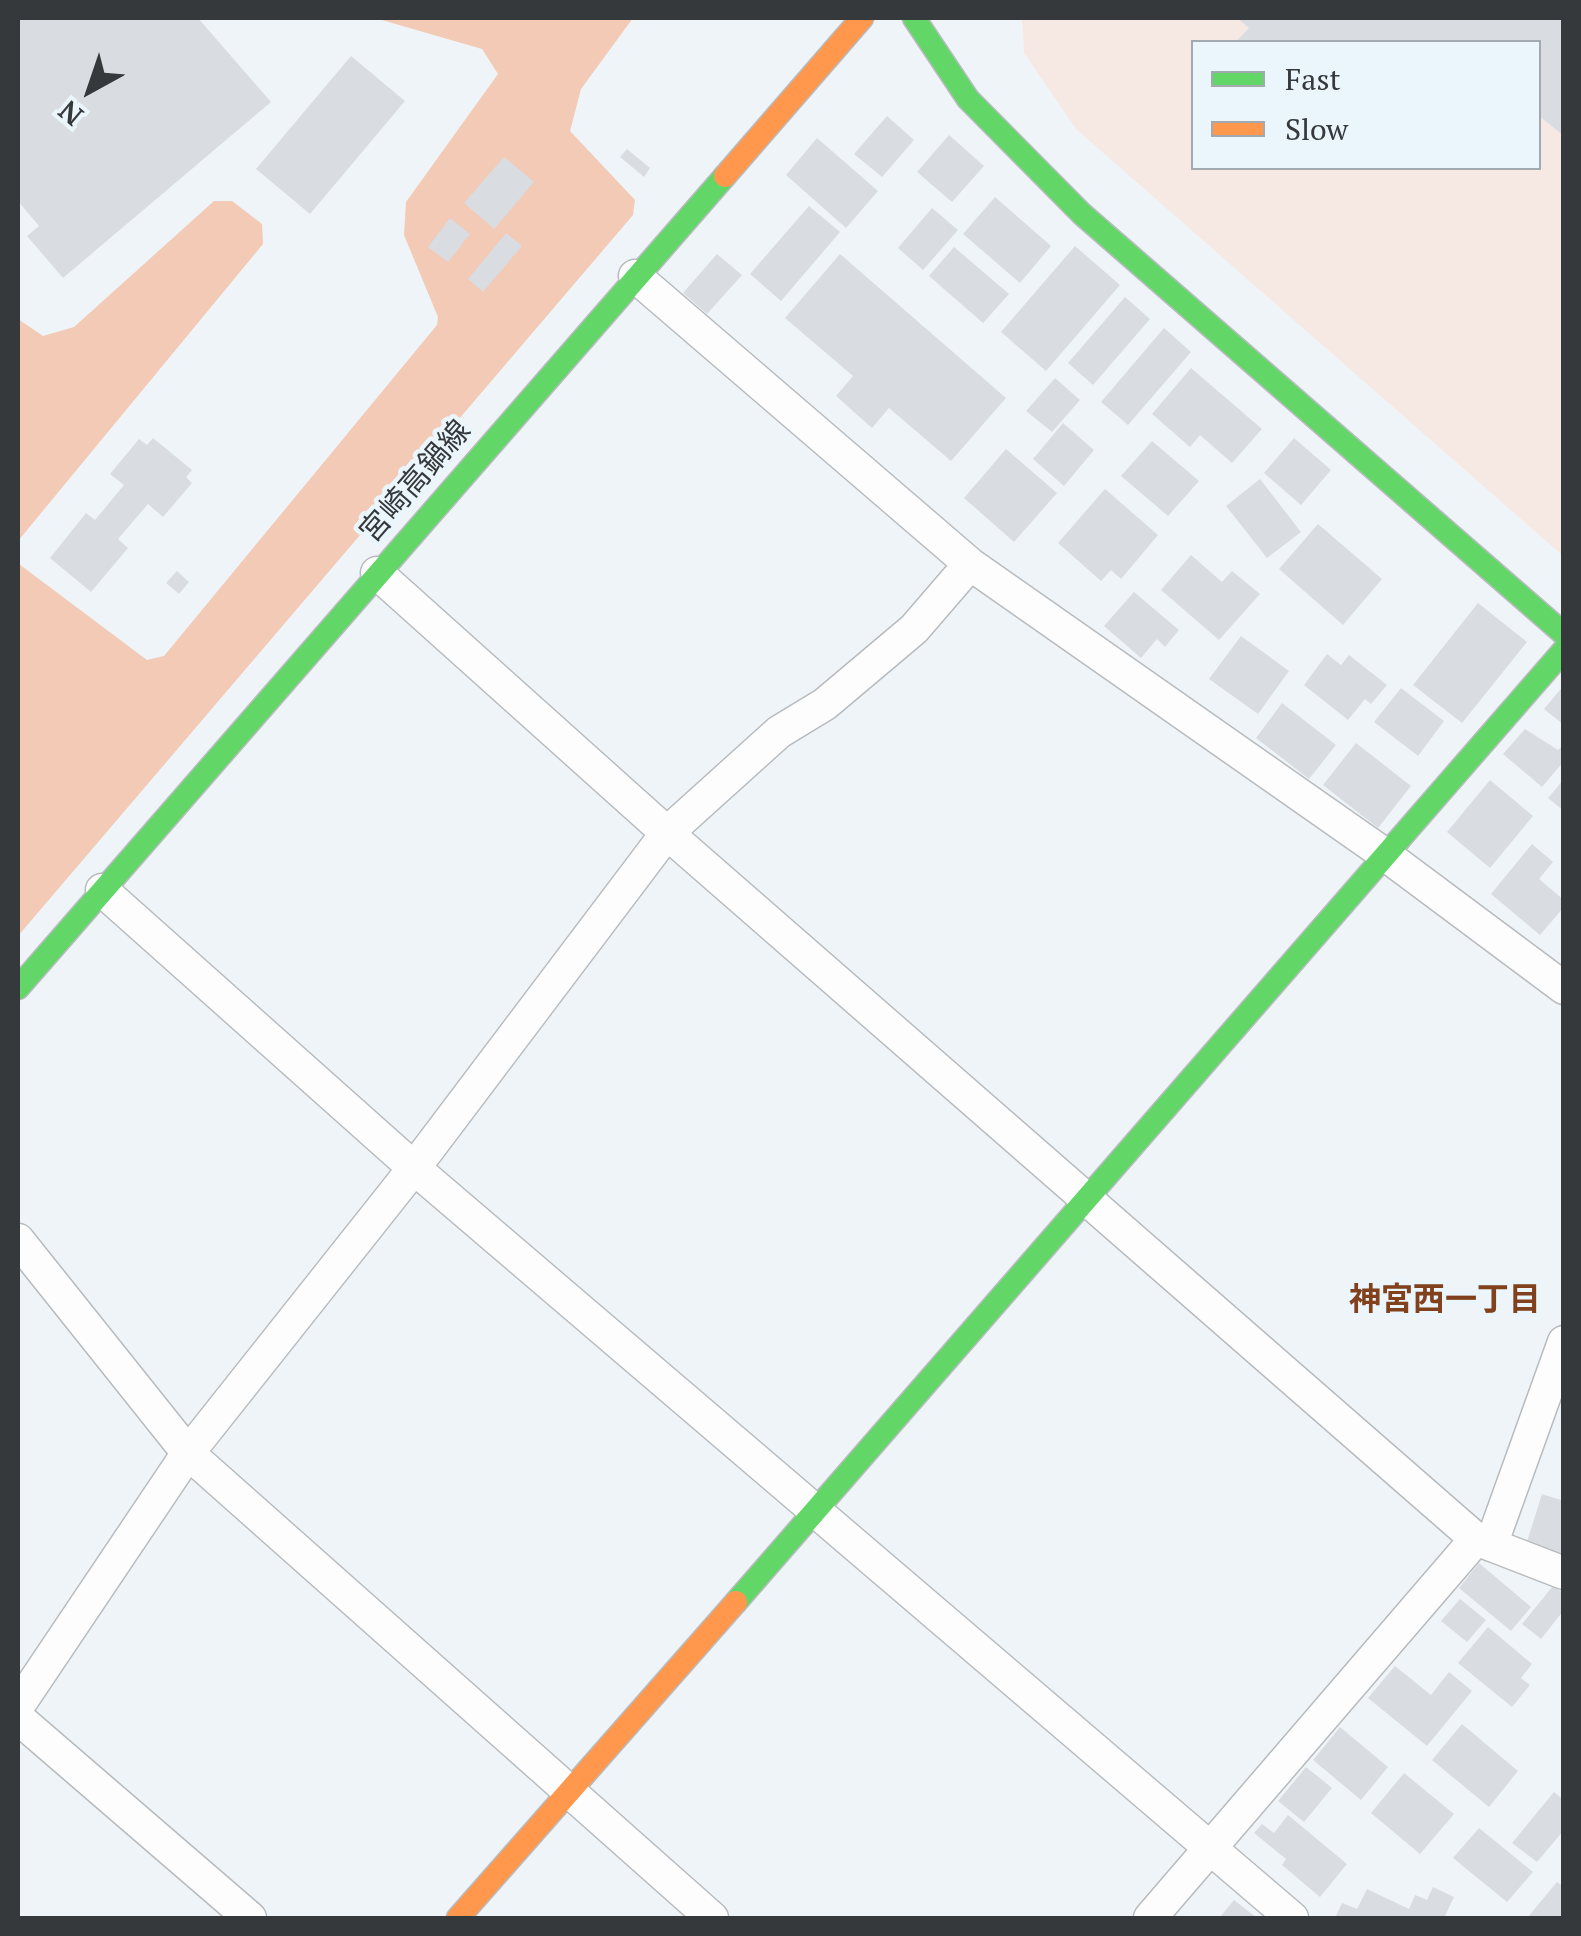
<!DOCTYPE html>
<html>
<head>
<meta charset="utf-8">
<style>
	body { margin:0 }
	#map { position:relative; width:1581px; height:1936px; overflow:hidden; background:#eff4f8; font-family:"PT Serif",serif }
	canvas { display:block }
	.frame { position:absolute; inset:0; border:20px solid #35393b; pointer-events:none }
	.legend { position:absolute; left:1191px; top:40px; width:350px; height:130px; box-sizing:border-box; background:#ebf5fc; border:2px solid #a2aaaf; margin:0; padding:12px 18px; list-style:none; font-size:30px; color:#35393b }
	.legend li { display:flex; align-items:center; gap:20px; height:50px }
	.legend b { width:50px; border:2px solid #a2aaaf }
	.north { position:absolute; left:40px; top:40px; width:100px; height:100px; -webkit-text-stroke:8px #ebf5fc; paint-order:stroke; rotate:220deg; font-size:28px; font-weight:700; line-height:40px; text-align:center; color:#35393b }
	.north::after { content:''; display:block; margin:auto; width:35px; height:45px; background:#35393b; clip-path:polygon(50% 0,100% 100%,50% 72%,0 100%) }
</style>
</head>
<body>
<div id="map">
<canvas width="1581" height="1936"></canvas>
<div class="frame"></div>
<ul class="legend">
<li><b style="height:12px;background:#63d668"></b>Fast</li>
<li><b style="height:12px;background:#ff974d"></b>Slow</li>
</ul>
<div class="north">N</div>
</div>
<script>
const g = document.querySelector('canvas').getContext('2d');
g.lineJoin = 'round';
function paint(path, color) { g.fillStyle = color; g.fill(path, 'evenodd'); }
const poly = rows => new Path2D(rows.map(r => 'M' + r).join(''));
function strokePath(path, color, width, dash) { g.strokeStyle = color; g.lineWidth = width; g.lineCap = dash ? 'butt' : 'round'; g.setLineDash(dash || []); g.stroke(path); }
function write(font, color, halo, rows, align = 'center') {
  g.font = font + ' "PT Serif","Noto Sans JP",serif'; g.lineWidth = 9; g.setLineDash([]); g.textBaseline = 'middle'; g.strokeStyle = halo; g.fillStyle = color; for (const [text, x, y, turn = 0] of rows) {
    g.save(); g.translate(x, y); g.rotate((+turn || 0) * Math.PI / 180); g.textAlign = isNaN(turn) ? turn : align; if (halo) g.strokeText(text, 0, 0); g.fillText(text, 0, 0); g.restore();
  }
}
const green = poly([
	[1022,18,1563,18,1563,556,1076,129,1024,53],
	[1194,42,1538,42,1538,168,1194,168]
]);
const forest = poly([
	[375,18,633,18,581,89,570,131,635,200,633,215,18,936,18,551,19,564,147,660,164,656,437,325,438,317,404,235,406,202,498,74,482,49],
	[214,201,232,201,262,224,263,244,18,541,18,319,43,336,74,327]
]);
const building = poly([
	[18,18,198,18,271,102,63,278,27,236,39,226,18,201],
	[1237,18,1564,18,1564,136,1538,115,1538,42,1236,42,1249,28],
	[351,56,405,101,310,214,256,169],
	[887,116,914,140,882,177,854,154],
	[949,135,984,166,952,202,917,172],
	[817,138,878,191,846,228,786,175],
	[627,149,650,168,644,177,620,157],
	[504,157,534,182,494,229,464,203],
	[995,197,1051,246,1020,283,963,234],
	[809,206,840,232,781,301,750,274],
	[932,208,958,230,923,270,898,248],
	[450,218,470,234,448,262,428,247],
	[506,233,522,246,483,292,468,279],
	[1075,246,1120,285,1046,371,1001,332],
	[954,247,1009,294,983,323,929,276],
	[717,254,742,275,707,314,683,293],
	[840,254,1006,398,951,461,889,408,872,428,836,396,853,376,785,318],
	[1125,297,1150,319,1093,385,1068,363],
	[1164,328,1191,352,1128,425,1101,402],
	[1191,368,1262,429,1232,463,1200,435,1190,447,1152,414],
	[1055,378,1080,400,1052,432,1026,411],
	[1063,423,1094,450,1064,486,1033,459],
	[153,438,192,470,186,477,192,483,163,517,148,504,118,539,128,548,91,592,50,558,86,513,95,520,124,485,110,474,139,439,147,445],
	[1294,438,1331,470,1301,505,1264,473],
	[1152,441,1199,481,1168,516,1121,476],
	[1006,449,1057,493,1014,542,964,498],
	[1260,479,1301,532,1267,558,1226,506],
	[1105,489,1158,535,1121,579,1111,570,1101,581,1058,543],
	[1318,524,1382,579,1343,625,1279,569],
	[1191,555,1222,582,1232,571,1260,594,1219,640,1161,590],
	[177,571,189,582,179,594,166,583],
	[1134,592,1179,630,1165,647,1157,639,1141,658,1104,626],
	[1478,603,1527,642,1462,723,1413,685],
	[1241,636,1289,671,1258,714,1209,679],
	[1327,654,1341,665,1349,655,1387,685,1371,704,1365,699,1348,720,1304,685],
	[1564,685,1564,725,1544,709],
	[1401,688,1444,721,1418,756,1374,722],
	[1282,703,1336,745,1309,779,1256,738],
	[1525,729,1558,750,1564,744,1564,761,1542,787,1503,754],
	[1356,743,1411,786,1378,828,1323,785],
	[1564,779,1564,811,1548,798],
	[1490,780,1533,816,1490,868,1447,832],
	[1532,844,1553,862,1539,879,1564,900,1564,907,1540,935,1491,894],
	[1542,1494,1564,1501,1564,1557,1526,1545],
	[1479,1563,1531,1607,1511,1631,1459,1588],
	[1553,1586,1564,1594,1564,1610,1541,1639,1522,1624],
	[1460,1599,1486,1620,1467,1642,1441,1621],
	[1488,1627,1532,1664,1521,1678,1530,1685,1512,1707,1458,1663],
	[1395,1666,1431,1695,1449,1672,1472,1691,1427,1746,1368,1698],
	[1462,1724,1518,1771,1489,1807,1432,1760],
	[1340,1727,1388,1767,1361,1800,1313,1760],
	[1306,1767,1332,1788,1304,1822,1278,1801],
	[1404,1773,1454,1814,1420,1854,1371,1813],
	[1554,1792,1564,1800,1564,1830,1537,1862,1512,1843],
	[1288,1815,1347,1864,1320,1897,1282,1865,1286,1859,1254,1833,1262,1824,1274,1833],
	[1479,1828,1533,1872,1507,1902,1453,1858],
	[1557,1882,1564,1887,1564,1918,1527,1918],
	[1433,1887,1454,1897,1444,1918,1335,1918,1342,1903,1357,1909,1367,1889,1409,1909,1415,1895,1427,1900],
	[1234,1900,1257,1918,1219,1918]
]);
const street = poly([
	[635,276,970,564,1387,856,1564,988],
	[377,573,667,833,1476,1539,1564,1573],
	[102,890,414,1168,1292,1918],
	[18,1240,188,1453,712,1918],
	[1491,1545,1564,1342],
	[18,1706,188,1453,414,1168,667,833,779,732,825,704,914,629,970,564],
	[18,1718,250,1918],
	[1150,1918,1476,1539]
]);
const fast = poly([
	[914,18,968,99,1082,214,1564,634],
	[18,988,725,176],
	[736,1602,1564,650]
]);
const slow = poly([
	[725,176,862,18],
	[458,1918,736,1602]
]);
const streetNames = [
	["宮崎高鍋線",416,482,-49]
];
const neighbourhoodNames = [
	["神宮西一丁目",1445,1301]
];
paint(green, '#f6e9e4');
paint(forest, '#f2cab6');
paint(building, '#d9dde1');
strokePath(street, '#b7bbbe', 35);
strokePath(fast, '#b7bbbe', 25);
strokePath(slow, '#b7bbbe', 25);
strokePath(street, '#fdfdfe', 32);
strokePath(fast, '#63d668', 22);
strokePath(slow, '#ff974d', 22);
write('30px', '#35393b', '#ebf5fc', streetNames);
write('bold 32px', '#80411c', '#ebf5fc', neighbourhoodNames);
</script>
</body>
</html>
